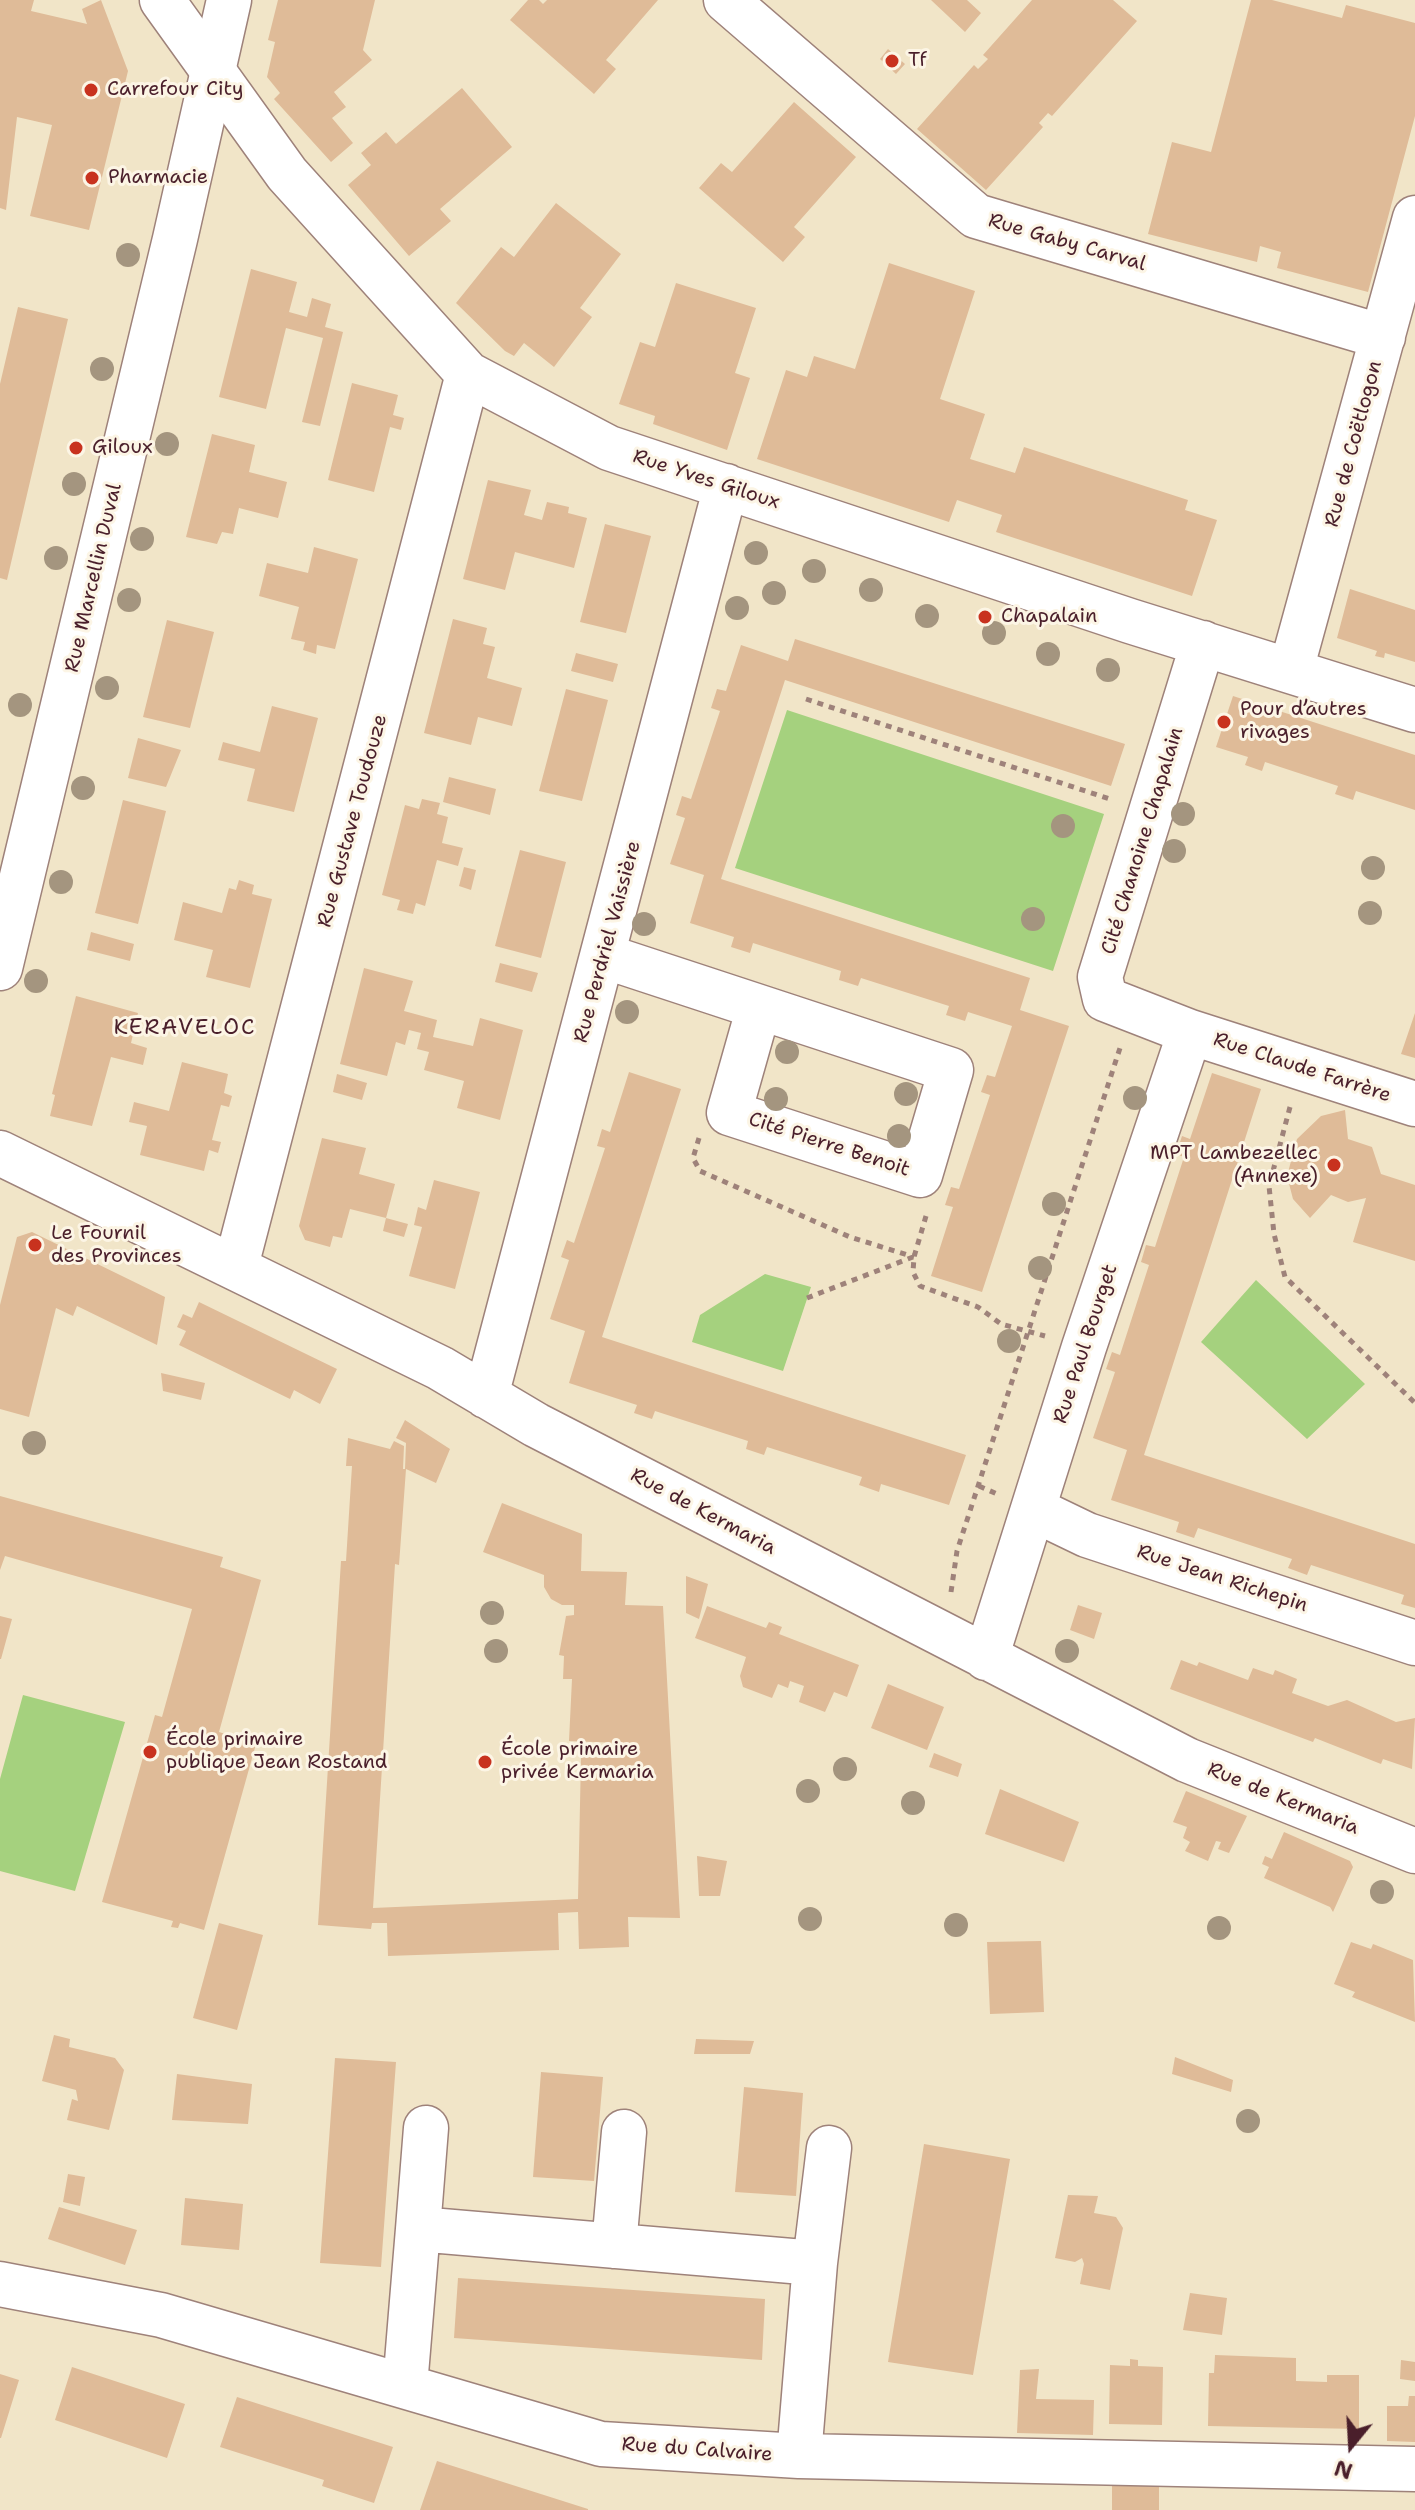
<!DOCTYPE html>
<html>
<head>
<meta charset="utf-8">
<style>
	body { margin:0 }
	#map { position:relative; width:1415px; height:2510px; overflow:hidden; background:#f1e5c8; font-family:"Shantell Sans",sans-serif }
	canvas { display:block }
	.north { position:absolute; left:1311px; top:2406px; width:80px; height:80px; -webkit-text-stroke:6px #fcf5e5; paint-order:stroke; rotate:198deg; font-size:22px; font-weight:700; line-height:32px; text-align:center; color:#4a1f2b }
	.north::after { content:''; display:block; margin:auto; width:28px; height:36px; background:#4a1f2b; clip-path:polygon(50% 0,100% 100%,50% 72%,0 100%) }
</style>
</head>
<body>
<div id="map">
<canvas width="1415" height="2510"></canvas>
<div class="north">N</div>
</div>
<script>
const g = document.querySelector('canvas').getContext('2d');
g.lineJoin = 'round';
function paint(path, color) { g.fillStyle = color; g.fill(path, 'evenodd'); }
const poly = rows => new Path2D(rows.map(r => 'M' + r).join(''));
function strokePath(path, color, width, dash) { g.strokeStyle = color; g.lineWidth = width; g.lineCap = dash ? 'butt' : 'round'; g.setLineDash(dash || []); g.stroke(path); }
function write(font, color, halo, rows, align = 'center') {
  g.font = font + ' "Shantell Sans",sans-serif'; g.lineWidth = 6; g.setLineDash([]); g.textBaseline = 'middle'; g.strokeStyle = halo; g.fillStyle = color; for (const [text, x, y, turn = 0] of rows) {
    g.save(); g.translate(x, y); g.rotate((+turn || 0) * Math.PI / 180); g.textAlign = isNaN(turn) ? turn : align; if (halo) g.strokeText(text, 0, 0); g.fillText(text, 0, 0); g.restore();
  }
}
const green = poly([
	[787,710,1104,814,1053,971,735,868],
	[765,1274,811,1287,783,1371,692,1342,700,1315],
	[1256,1280,1365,1384,1307,1439,1201,1342],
	[23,1695,125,1722,75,1891,0,1871,0,1779]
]);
const building = poly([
	[0,0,34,0,31,11,87,24,82,9,101,0,128,71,89,230,30,216,52,125,17,117,6,210,0,208],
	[278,0,375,0,363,50,372,60,334,92,346,107,332,118,353,143,331,162,274,99,280,93,267,77,275,42,268,40],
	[528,0,539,0,543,4,547,0,658,0,606,60,616,69,594,94,510,20],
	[931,0,967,0,981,13,965,32],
	[1032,0,1113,0,1137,21,1052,116,1048,113,1039,123,1043,127,986,190,917,129,974,65,978,69,988,59,983,55],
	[1251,0,1272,0,1342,18,1346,5,1415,23,1415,116,1368,292,1277,268,1281,252,1260,246,1257,262,1148,234,1172,142,1211,152],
	[888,49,905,64,896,74,880,59],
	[462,88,512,147,440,209,451,221,409,256,348,185,371,165,361,153,386,132,396,144],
	[794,102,856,157,794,227,805,237,783,262,699,188,721,163,732,172],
	[556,203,621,254,580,308,592,317,554,367,524,343,514,356,505,351,456,303,501,247,514,257],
	[889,263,975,291,940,399,985,414,970,459,1015,473,1024,447,1188,500,1185,510,1217,520,1192,596,996,532,1002,515,957,500,949,522,757,459,786,370,807,377,814,356,855,369],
	[251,269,297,282,289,312,307,317,312,298,331,304,325,327,343,332,320,426,302,422,323,338,286,328,266,409,219,397],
	[676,283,756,308,735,373,750,378,727,450,653,424,655,416,619,404,640,342,655,347],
	[18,307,68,319,7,580,0,578,0,384],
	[352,383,398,395,393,415,404,418,401,430,390,427,374,492,328,480],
	[212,434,255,445,249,472,287,482,278,518,239,508,233,534,222,532,217,544,186,537],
	[488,480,531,490,524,515,542,520,547,502,569,507,568,513,587,518,574,568,515,552,505,590,463,579],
	[605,524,651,536,626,633,580,622],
	[314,547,358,559,335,649,317,645,316,654,303,650,305,642,291,639,299,607,259,596,267,563,308,573],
	[1350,589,1415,610,1415,662,1385,653,1384,658,1375,656,1377,651,1337,638],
	[453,619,487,628,483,644,495,647,487,678,522,688,512,726,478,717,471,745,424,733],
	[167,620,214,632,190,728,143,717],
	[795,639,1125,744,1111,786,785,680,721,879,1030,978,1020,1010,1069,1026,982,1292,931,1276,953,1207,945,1205,951,1187,959,1189,990,1095,981,1092,986,1078,987,1075,995,1077,1012,1026,968,1012,965,1021,946,1015,949,1006,861,978,858,986,839,980,841,971,753,943,750,953,731,947,734,937,690,923,704,875,670,864,685,818,676,815,682,796,691,799,720,711,711,708,717,689,726,691,741,645,788,661],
	[576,653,618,664,613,682,571,671],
	[566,689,608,700,582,801,539,791],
	[1233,696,1415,755,1415,810,1356,791,1353,800,1335,794,1338,786,1265,762,1262,771,1245,765,1248,757,1216,747],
	[272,706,318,718,294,812,247,801,255,769,218,760,223,742,260,752],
	[138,738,181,750,166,787,128,778],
	[449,777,496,789,490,815,443,802],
	[422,799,440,803,437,814,448,817,442,843,463,848,458,866,437,860,425,906,416,903,413,914,397,910,400,900,382,895,405,805,419,809],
	[123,800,166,811,138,924,95,913],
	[520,850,566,862,541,958,495,946],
	[464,867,476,870,471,890,459,886],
	[239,880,254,885,252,894,272,899,250,988,206,977,213,950,174,940,183,902,222,913,229,888,236,890],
	[91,932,134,944,130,961,87,950],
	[500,963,538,973,532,992,495,982],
	[364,968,413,981,404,1011,437,1020,433,1037,473,1046,480,1018,523,1030,500,1120,457,1108,464,1081,424,1070,429,1052,417,1049,421,1033,409,1030,405,1045,396,1042,387,1076,340,1064],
	[76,996,138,1013,131,1043,147,1048,143,1065,111,1057,92,1126,50,1116,55,1095,52,1094],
	[1415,1013,1415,1058,1401,1054],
	[182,1062,228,1074,224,1093,232,1096,229,1107,221,1105,212,1140,221,1142,218,1153,209,1150,204,1171,140,1155,147,1126,129,1122,134,1102,169,1111],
	[629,1072,681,1089,602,1337,966,1455,949,1505,881,1484,879,1492,859,1485,862,1477,767,1447,764,1455,746,1449,748,1441,655,1411,652,1419,634,1413,637,1405,569,1383,585,1331,550,1319,569,1260,561,1257,567,1240,574,1243,605,1148,597,1146,602,1129,610,1132],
	[1212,1073,1261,1089,1144,1455,1415,1544,1415,1608,1401,1604,1404,1595,1311,1565,1307,1575,1288,1568,1292,1559,1198,1528,1194,1538,1176,1532,1179,1522,1111,1500,1127,1450,1093,1438,1115,1372,1106,1369,1112,1352,1120,1355,1149,1265,1141,1262,1146,1245,1155,1247,1184,1157,1176,1154,1182,1136,1190,1139],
	[337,1074,367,1083,362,1100,333,1092],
	[1345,1110,1348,1139,1372,1147,1381,1174,1415,1185,1415,1261,1353,1242,1366,1198,1348,1202,1331,1195,1310,1218,1293,1199,1287,1176,1297,1139,1321,1116],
	[322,1138,366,1148,359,1174,395,1184,386,1218,350,1209,342,1238,333,1236,330,1247,305,1240,299,1226],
	[434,1180,480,1192,455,1289,409,1276,422,1227,414,1225,418,1207,426,1210],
	[386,1218,408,1224,404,1237,383,1231],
	[32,1232,165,1297,157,1345,77,1306,73,1316,56,1308,29,1417,0,1409,0,1305,17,1237],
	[199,1302,337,1369,320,1404,294,1390,290,1399,179,1345,186,1331,177,1327,183,1314,192,1318],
	[161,1373,205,1383,201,1400,163,1391],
	[405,1420,450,1449,436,1483,406,1469,399,1565,395,1564,373,1908,578,1899,581,1757,620,1758,620,1743,569,1741,572,1679,563,1679,564,1656,559,1655,566,1616,574,1615,574,1605,562,1605,551,1599,544,1587,544,1575,483,1552,502,1503,582,1534,581,1571,627,1572,625,1605,663,1606,680,1918,628,1917,629,1947,579,1949,578,1912,558,1913,559,1950,388,1956,387,1923,372,1923,371,1929,318,1925,341,1561,346,1561,352,1466,346,1466,348,1438,390,1449,394,1441,404,1446,403,1469,405,1469,406,1443,396,1438],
	[0,1496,223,1557,220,1567,261,1580,219,1732,256,1744,204,1930,180,1923,178,1928,171,1927,173,1921,102,1902,155,1715,162,1717,192,1609,5,1556,0,1570],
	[686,1576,708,1584,699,1619,686,1613],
	[1078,1605,1102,1613,1094,1639,1070,1630],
	[707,1606,766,1628,769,1622,782,1627,779,1634,859,1665,847,1697,834,1692,825,1712,799,1702,804,1686,790,1681,788,1688,778,1684,772,1698,743,1687,740,1676,746,1657,695,1638],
	[0,1616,12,1619,1,1659,0,1659],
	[1181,1660,1197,1666,1199,1662,1248,1680,1253,1668,1273,1675,1275,1670,1297,1679,1292,1693,1328,1706,1347,1700,1396,1722,1415,1718,1412,1769,1383,1759,1381,1764,1315,1738,1313,1742,1170,1689],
	[888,1684,944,1707,927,1750,871,1728],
	[934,1753,962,1764,958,1777,929,1767],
	[1000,1789,1079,1822,1064,1862,985,1834],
	[1186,1791,1247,1816,1229,1853,1218,1849,1221,1842,1216,1841,1208,1861,1185,1851,1190,1842,1183,1838,1187,1827,1173,1822],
	[1284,1832,1350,1861,1353,1867,1333,1912,1330,1907,1264,1878,1269,1867,1262,1864,1265,1856,1272,1859],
	[697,1856,727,1861,720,1896,699,1896],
	[219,1923,263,1935,237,2030,193,2018],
	[1041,1941,1044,2012,990,2014,987,1942],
	[1351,1942,1371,1949,1373,1944,1413,1960,1415,2022,1352,1997,1355,1992,1334,1984],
	[54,2035,70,2039,69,2047,115,2058,124,2070,109,2130,67,2120,72,2099,78,2101,76,2090,42,2081],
	[696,2039,754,2041,750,2054,694,2054],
	[1175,2057,1233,2080,1231,2092,1172,2074],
	[335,2058,396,2062,381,2267,320,2263],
	[541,2072,603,2077,594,2181,533,2177],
	[177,2074,252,2084,248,2124,172,2120],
	[744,2087,803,2093,796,2196,735,2192],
	[924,2144,1010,2159,973,2375,888,2362],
	[68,2174,85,2177,80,2206,63,2202],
	[1068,2195,1098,2196,1094,2213,1116,2217,1123,2228,1110,2290,1080,2284,1084,2264,1082,2258,1075,2262,1055,2258],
	[185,2198,243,2204,239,2250,181,2245],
	[59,2207,137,2230,125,2265,48,2239],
	[458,2278,765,2299,762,2360,454,2338],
	[1190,2293,1227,2298,1222,2335,1183,2330],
	[1215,2355,1296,2358,1296,2381,1327,2382,1327,2375,1359,2375,1359,2429,1208,2426,1209,2373,1214,2373],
	[1130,2359,1138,2360,1138,2366,1163,2367,1162,2425,1109,2424,1110,2365,1130,2366],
	[1401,2360,1415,2362,1415,2381,1400,2379],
	[72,2367,185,2404,167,2458,55,2420],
	[1039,2369,1036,2399,1094,2400,1093,2435,1017,2433,1020,2370],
	[0,2374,19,2380,1,2438,0,2438],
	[1409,2396,1415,2396,1415,2442,1387,2441,1387,2406,1408,2406],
	[237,2397,393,2447,374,2503,322,2486,324,2480,220,2447],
	[437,2461,588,2509,588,2510,420,2510],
	[1112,2475,1159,2477,1159,2510,1112,2510]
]);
const path = poly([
	[806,699,1113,800],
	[1290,1107,1269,1186,1274,1234,1285,1277,1415,1403],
	[699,1138,693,1158,700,1171,850,1237,914,1257],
	[926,1216,914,1257,913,1272,920,1286,978,1307,1001,1324,1045,1336],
	[807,1298,913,1257],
	[979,1486,997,1494],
	[951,1592,957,1551,1120,1048]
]);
const minor = poly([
	[162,0,287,174,468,374,609,448,1130,621,1415,710],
	[726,0,976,216,1383,337],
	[1203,643,1100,977,1105,999,1190,1032,1415,1104],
	[1291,670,1415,218],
	[604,956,951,1070,920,1175,729,1113,759,1007],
	[0,1153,440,1368,536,1425,1187,1760,1415,1851],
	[236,1266,468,374],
	[486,1396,726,486],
	[1033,1509,1087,1535,1415,1643],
	[986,1658,1084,1347,1190,1032],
	[418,2229,426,2128],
	[614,2246,624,2132],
	[815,2263,829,2148],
	[0,2284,161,2315,601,2444,799,2456,1415,2469],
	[405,2386,418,2229,815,2263,799,2456]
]);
const major = poly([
	[0,968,175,239,229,0]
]);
const trees = [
	[128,255],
	[102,369],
	[167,444],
	[74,484],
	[142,539],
	[756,553],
	[56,558],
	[814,571],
	[871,590],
	[774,593],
	[129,600],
	[737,608],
	[927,616],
	[994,633],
	[1048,654],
	[1108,670],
	[107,688],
	[20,705],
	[83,788],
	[1183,814],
	[1063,826],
	[1174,851],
	[1373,868],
	[61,882],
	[1370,913],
	[1033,919],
	[644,924],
	[36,981],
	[627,1012],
	[787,1052],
	[906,1094],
	[1135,1098],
	[776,1099],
	[899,1136],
	[1054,1204],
	[1040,1268],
	[1009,1341],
	[34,1443],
	[492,1613],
	[496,1651],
	[1067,1651],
	[845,1769],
	[808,1791],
	[913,1803],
	[1382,1892],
	[810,1919],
	[956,1925],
	[1219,1928],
	[1248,2121]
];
const markers = [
	[892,61,8,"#c8321e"],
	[91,90,8,"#c8321e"],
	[92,178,8,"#c8321e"],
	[76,448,8,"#c8321e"],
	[985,617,8,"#c8321e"],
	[1224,722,8,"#c8321e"],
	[1334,1165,8,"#c8321e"],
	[35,1245,8,"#c8321e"],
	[150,1752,8,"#c8321e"],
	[485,1762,8,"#c8321e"]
];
const poiNames = [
	["Tf",908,61],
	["Carrefour City",107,90],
	["Pharmacie",108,178],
	["Giloux",92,448],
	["Chapalain",1001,617],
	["Pour d’autres",1240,710],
	["rivages",1240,733],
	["MPT Lambezellec",1318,1154,"right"],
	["(Annexe)",1318,1177,"right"],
	["Le Fournil",51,1234],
	["des Provinces",51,1257],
	["École primaire",166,1740],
	["publique Jean Rostand",166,1763],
	["École primaire",501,1750],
	["privée Kermaria",501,1773]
];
const streetNames = [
	["Rue Gaby Carval",1067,243,16],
	["Rue de Coëtlogon",1354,444,-75],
	["Rue Yves Giloux",706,480,18],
	["Rue Marcellin Duval",94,578,-77],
	["Rue Gustave Toudouze",353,821,-75],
	["Cité Chanoine Chapalain",1143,841,-73],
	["Rue Perdriel Vaissière",608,942,-75],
	["Rue Claude Farrère",1302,1068,18],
	["Cité Pierre Benoit",829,1145,18],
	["Rue Paul Bourget",1086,1344,-72],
	["Rue de Kermaria",703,1512,28],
	["Rue Jean Richepin",1222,1579,18],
	["Rue de Kermaria",1283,1799,22],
	["Rue du Calvaire",697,2450,4]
];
const neighbourhoodNames = [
	["KERAVELOC",185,1028]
];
paint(green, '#a5d17e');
paint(building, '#dfbb98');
strokePath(minor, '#9e827a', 47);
strokePath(major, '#9e827a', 47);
strokePath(path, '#9e827a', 5, [6, 6]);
strokePath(minor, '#fff', 44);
strokePath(major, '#fff', 44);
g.fillStyle = '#a4957f';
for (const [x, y] of trees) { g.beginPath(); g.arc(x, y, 12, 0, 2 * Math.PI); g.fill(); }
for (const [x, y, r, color] of markers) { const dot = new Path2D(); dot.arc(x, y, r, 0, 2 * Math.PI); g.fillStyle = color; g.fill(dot); strokePath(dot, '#fcf5e5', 3); }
write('20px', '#4a1f2b', '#fcf5e5', poiNames, 'left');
write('20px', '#4a1f2b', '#fcf5e5', streetNames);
g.letterSpacing = '2px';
write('22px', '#4a1f2b', '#fcf5e5', neighbourhoodNames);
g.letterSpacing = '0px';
</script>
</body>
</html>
